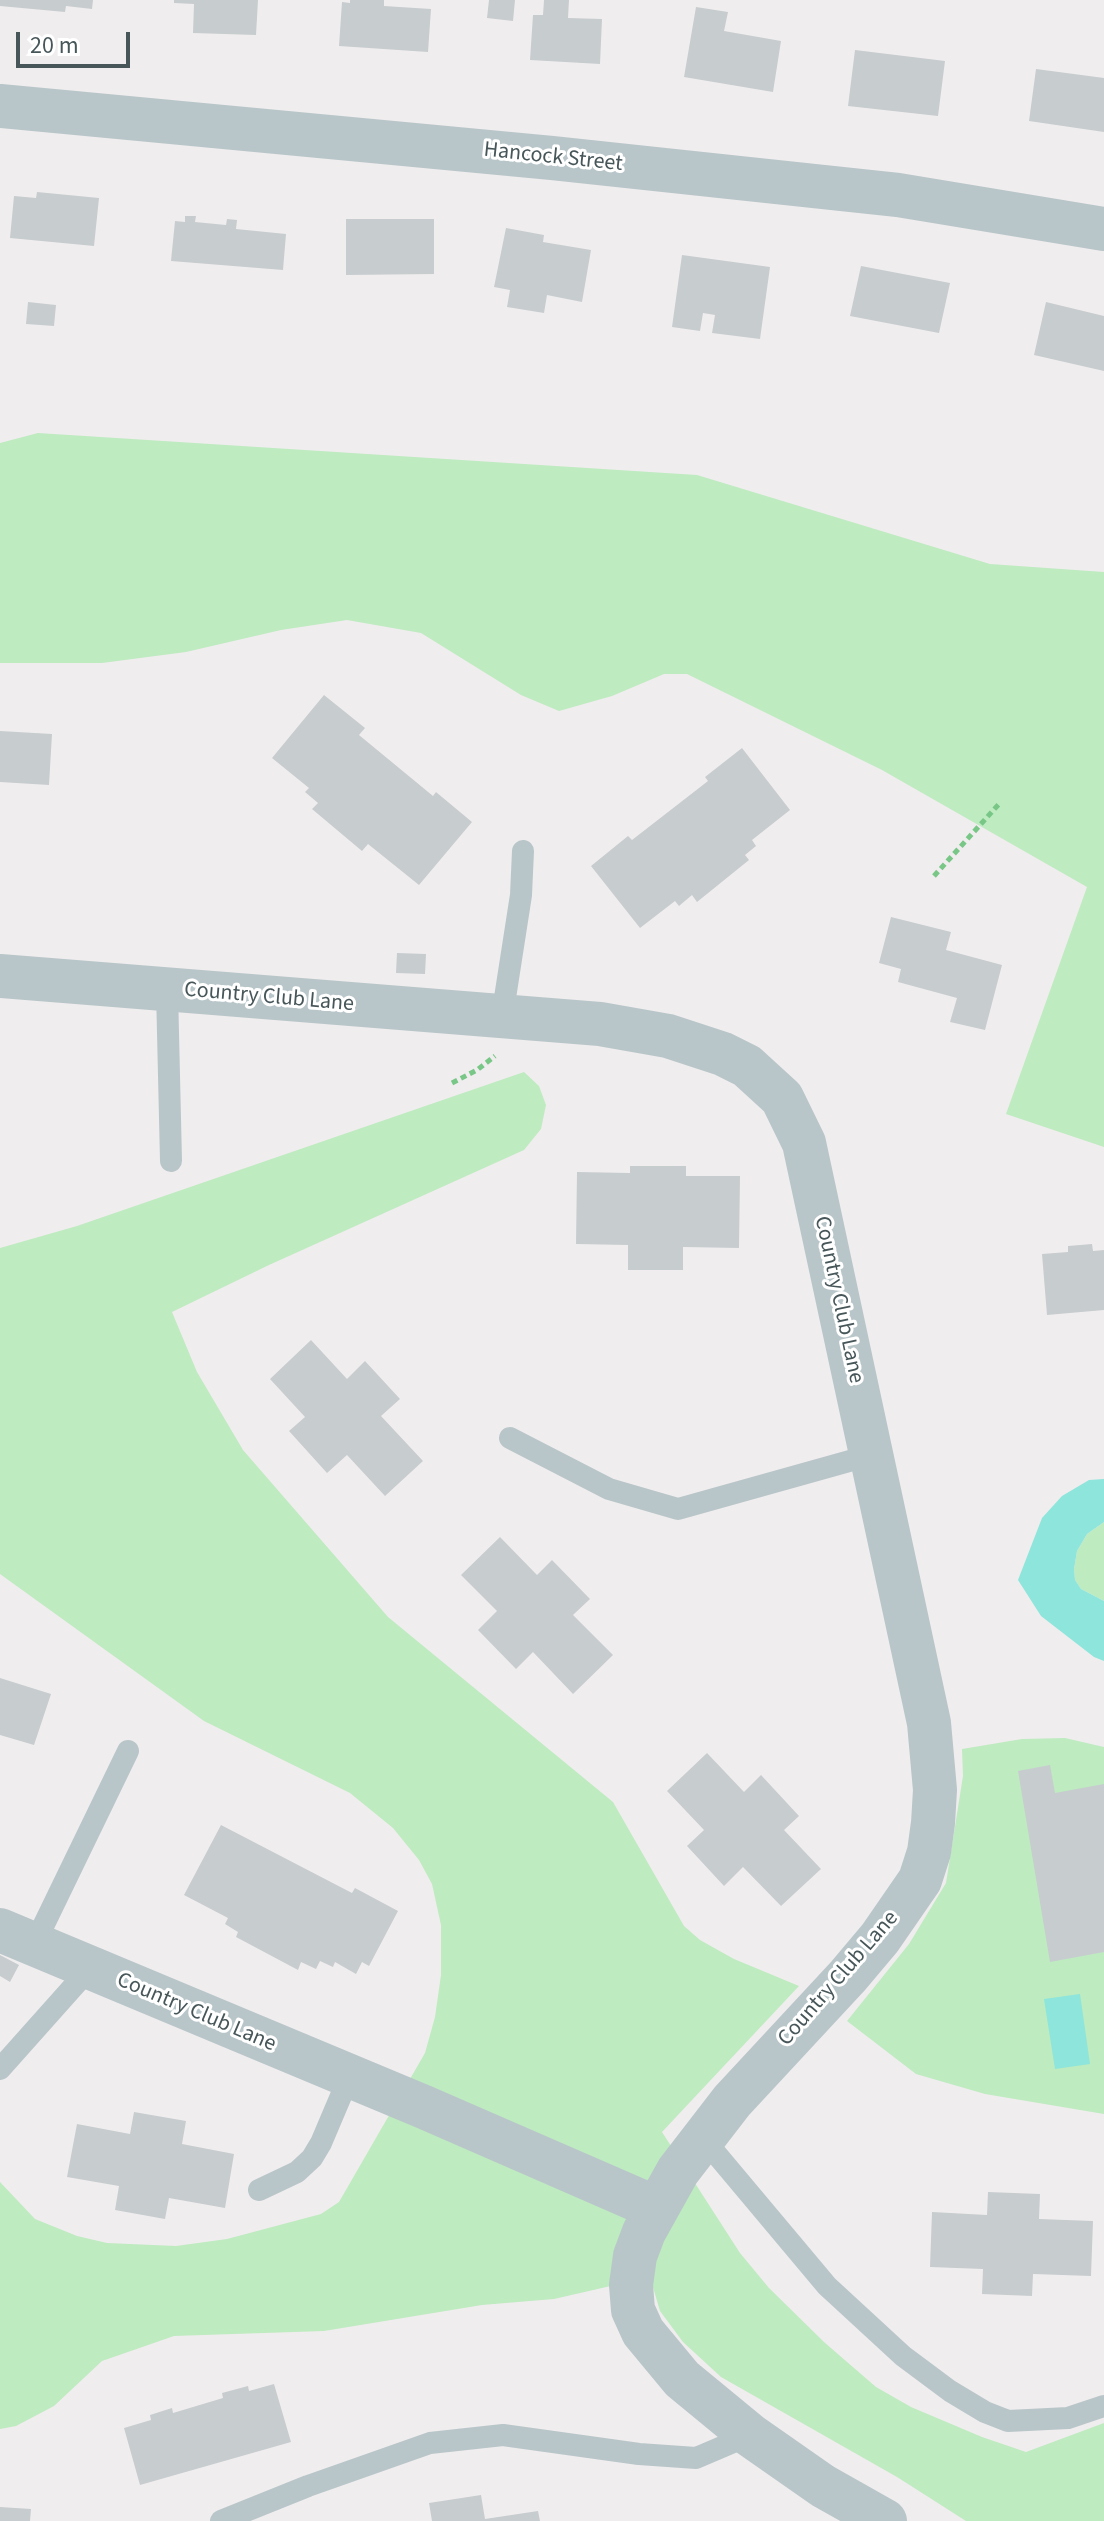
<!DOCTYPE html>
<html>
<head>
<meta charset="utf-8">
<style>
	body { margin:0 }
	#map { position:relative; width:1104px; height:2521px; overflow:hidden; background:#f0edee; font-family:"Source Sans 3",sans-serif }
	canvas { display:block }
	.scale { position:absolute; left:16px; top:32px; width:114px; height:36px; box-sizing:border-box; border:4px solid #475659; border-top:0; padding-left:10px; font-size:24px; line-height:28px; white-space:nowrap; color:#475659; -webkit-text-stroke:6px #fff; paint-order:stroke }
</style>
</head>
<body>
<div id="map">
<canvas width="1104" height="2521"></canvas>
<div class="scale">20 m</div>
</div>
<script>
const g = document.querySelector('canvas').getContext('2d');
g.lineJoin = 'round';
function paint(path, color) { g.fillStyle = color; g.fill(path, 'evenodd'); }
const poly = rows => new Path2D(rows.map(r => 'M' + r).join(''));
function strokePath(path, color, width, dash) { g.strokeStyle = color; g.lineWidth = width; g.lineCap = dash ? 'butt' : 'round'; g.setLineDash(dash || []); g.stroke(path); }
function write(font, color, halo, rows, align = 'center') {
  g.font = font + ' "Source Sans 3",sans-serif'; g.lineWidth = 6; g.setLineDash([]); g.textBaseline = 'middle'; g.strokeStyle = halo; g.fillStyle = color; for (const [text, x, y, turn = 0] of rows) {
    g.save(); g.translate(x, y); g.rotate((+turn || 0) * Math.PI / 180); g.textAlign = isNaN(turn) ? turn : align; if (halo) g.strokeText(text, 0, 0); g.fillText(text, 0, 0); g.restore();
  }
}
const green = poly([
	[38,433,697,475,990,564,1104,572,1104,1147,1006,1114,1087,887,882,770,687,674,664,674,612,696,559,711,521,695,421,633,347,620,281,630,186,652,102,663,0,663,0,443],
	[524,1072,539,1086,546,1105,541,1129,524,1150,269,1265,172,1312,197,1372,243,1450,388,1617,613,1802,684,1926,700,1940,734,1959,799,1986,662,2132,740,2253,769,2288,824,2342,876,2387,911,2407,982,2437,1026,2452,1104,2423,1104,2521,966,2521,897,2477,721,2377,683,2342,660,2311,650,2277,554,2299,482,2305,324,2331,174,2336,102,2361,54,2406,16,2426,0,2429,0,2182,35,2219,77,2236,107,2243,176,2246,227,2239,321,2214,339,2202,425,2053,435,2017,441,1975,441,1925,432,1884,419,1860,393,1828,350,1793,204,1721,0,1574,0,1248,77,1226],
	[1104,1522,1104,1601,1081,1589,1075,1580,1074,1569,1077,1551,1087,1534],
	[1065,1738,1104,1747,1104,2114,985,2094,916,2074,847,2021,909,1944,946,1883,963,1776,962,1749,1022,1739]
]);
const water = poly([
	[1104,1479,1104,1522,1087,1534,1077,1551,1074,1569,1075,1580,1081,1589,1104,1601,1104,1661,1094,1657,1041,1616,1018,1580,1042,1518,1062,1496,1089,1480],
	[1080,1994,1090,2064,1055,2069,1044,1999]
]);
const building = poly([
	[0,0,93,0,92,9,66,6,65,12,0,6],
	[174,0,258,0,256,35,193,33,194,4,174,3],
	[350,0,384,0,384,6,431,9,428,52,339,46,342,2,350,3],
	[489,0,515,0,513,21,487,18],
	[544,0,569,0,568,18,602,19,600,64,530,60,533,15,543,15],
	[696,7,728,12,724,31,781,41,773,92,684,77],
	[855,50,945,61,938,116,848,106],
	[1036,69,1104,78,1104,132,1029,121],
	[37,192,99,198,94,246,10,238,14,196,36,198],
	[185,216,196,216,195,222,226,225,227,219,237,220,236,229,286,234,283,270,171,261,175,221,185,222],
	[346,219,434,219,434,274,346,275],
	[506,228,544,235,543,242,591,250,582,302,547,295,544,313,507,307,510,290,494,287],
	[682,255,770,267,760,339,712,333,715,315,703,313,700,331,672,327],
	[861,266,950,283,939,333,850,316],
	[28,302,56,305,54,326,26,324],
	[1046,302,1104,316,1104,371,1034,355],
	[324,695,365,728,359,735,433,796,436,792,472,822,419,885,368,844,362,851,312,809,318,803,305,792,309,788,272,758],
	[0,731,52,734,49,785,0,782],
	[742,748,790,810,752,840,756,846,745,855,749,860,697,902,692,895,679,906,675,901,640,928,591,866,628,836,632,840,708,781,705,777],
	[891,917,951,932,946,950,1002,965,985,1030,950,1022,957,998,898,982,901,969,879,963],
	[397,953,426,954,425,974,396,973],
	[630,1166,686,1166,686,1176,740,1176,739,1248,683,1247,683,1270,628,1270,628,1245,576,1244,577,1172,630,1173],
	[1092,1244,1093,1251,1104,1250,1104,1310,1047,1315,1042,1254,1068,1252,1068,1246],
	[311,1340,347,1379,365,1361,400,1399,381,1416,423,1461,385,1496,347,1455,327,1473,289,1431,305,1417,270,1379],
	[500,1537,537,1575,552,1560,590,1599,573,1615,613,1655,573,1694,533,1652,516,1669,478,1630,497,1611,461,1575],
	[0,1678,51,1694,34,1745,0,1735],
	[707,1753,744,1792,761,1775,799,1816,784,1830,821,1869,781,1906,743,1867,724,1886,687,1846,704,1830,667,1791],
	[1050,1765,1055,1793,1104,1784,1104,1952,1050,1962,1018,1771],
	[221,1825,352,1893,355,1888,398,1911,369,1966,362,1962,356,1974,335,1962,333,1967,320,1961,316,1969,301,1962,298,1970,236,1937,238,1932,225,1924,228,1918,184,1895],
	[0,1955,19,1965,10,1982,0,1976],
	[134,2112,186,2121,182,2144,234,2154,225,2208,169,2198,165,2219,115,2210,119,2186,67,2177,77,2124,130,2134],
	[988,2192,1040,2194,1039,2219,1093,2221,1091,2276,1033,2274,1032,2296,982,2294,983,2269,930,2267,932,2212,987,2215],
	[274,2384,291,2442,140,2485,124,2428,151,2420,150,2415,172,2408,173,2413,223,2398,222,2393,248,2386,249,2391],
	[481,2495,485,2519,538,2511,540,2521,432,2521,429,2503],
	[0,2507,31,2509,30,2521,0,2521]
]);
const path = poly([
	[934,876,999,804],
	[452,1083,477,1070,495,1056]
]);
const lane = poly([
	[167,990,171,1161],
	[502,1017,521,895,523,851],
	[510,1438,609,1489,678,1509,871,1455],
	[34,1945,128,1751],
	[0,2069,90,1968],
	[702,2137,827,2286,903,2356,950,2391,985,2412,1008,2421,1068,2418,1104,2406],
	[259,2190,297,2172,312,2158,321,2143,349,2077],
	[221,2521,308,2486,430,2443,503,2435,639,2454,696,2458,750,2435]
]);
const street = poly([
	[0,106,552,158,898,195,1104,229],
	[0,976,600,1024,668,1036,723,1054,747,1066,782,1098,804,1143,929,1723,935,1790,933,1823,929,1852,920,1880,880,1938,848,1976,732,2101,678,2171,644,2232,635,2256,631,2285,633,2310,643,2332,682,2379,750,2435,823,2486,885,2521],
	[0,1930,424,2107,656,2208]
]);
const streetNames = [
	["Hancock Street",553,158,6],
	["Country Club Lane",269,998,5],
	["Country Club Lane",838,1300,78],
	["Country Club Lane",839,1979,-49],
	["Country Club Lane",196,2013,23]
];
paint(green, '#beebc0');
paint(water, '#8de5db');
paint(building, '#c7cccf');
strokePath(path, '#78c787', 5, [6, 4]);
strokePath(lane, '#b9c6c9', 22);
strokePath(street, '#b9c6c9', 44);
write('22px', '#475659', '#fff', streetNames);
</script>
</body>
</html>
